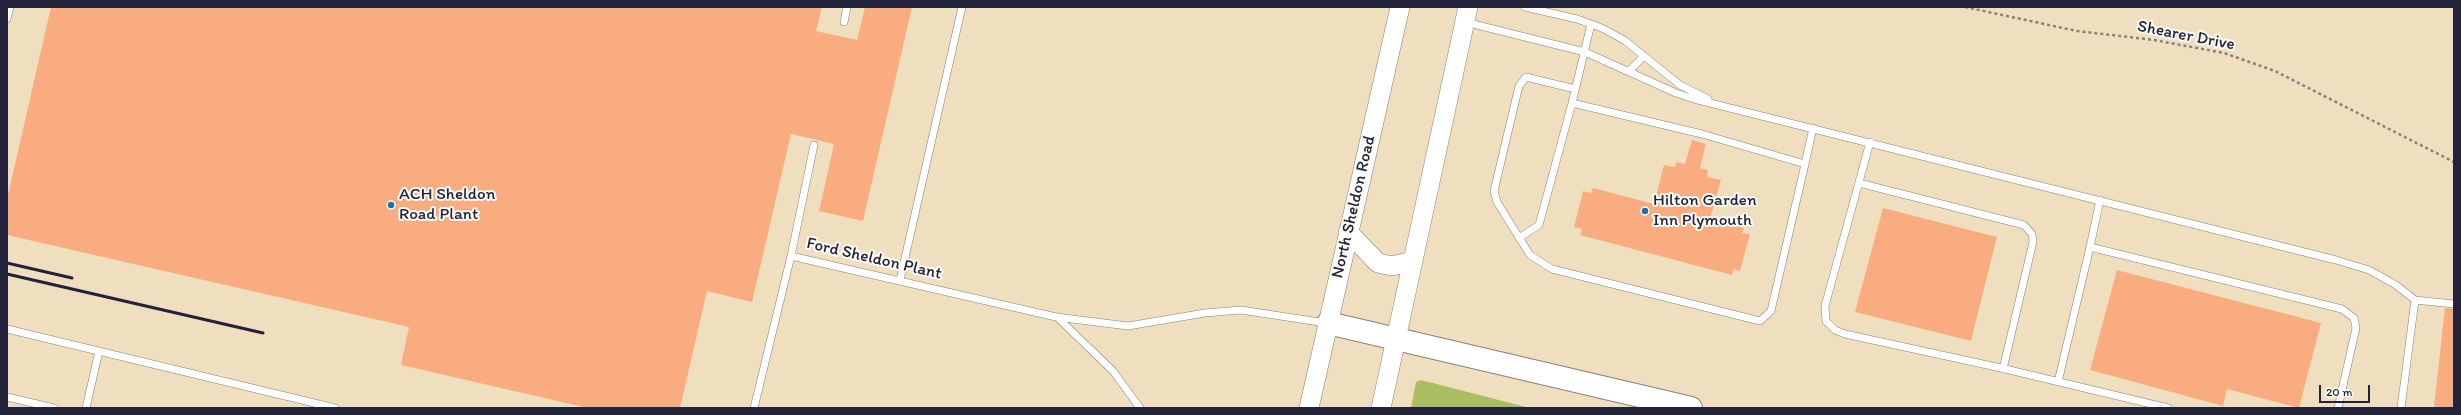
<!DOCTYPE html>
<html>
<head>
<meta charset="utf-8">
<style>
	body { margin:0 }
	#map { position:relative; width:2461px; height:415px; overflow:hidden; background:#f0dfbf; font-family:Itim,sans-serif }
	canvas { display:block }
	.frame { position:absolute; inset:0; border:8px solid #22223b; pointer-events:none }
	.scale { position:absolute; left:2319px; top:385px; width:51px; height:18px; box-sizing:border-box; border:2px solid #22223b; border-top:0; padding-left:5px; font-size:12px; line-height:14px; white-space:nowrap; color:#22223b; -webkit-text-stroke:3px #fdfcf7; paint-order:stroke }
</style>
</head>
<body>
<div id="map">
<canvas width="2461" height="415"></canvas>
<div class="frame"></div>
<div class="scale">20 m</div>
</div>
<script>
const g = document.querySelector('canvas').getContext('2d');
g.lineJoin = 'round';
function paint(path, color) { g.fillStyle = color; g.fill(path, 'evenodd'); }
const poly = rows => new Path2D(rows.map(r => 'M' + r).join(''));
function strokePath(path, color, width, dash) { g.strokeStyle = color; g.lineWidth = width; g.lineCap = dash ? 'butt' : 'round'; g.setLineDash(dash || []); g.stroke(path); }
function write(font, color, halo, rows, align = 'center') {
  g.font = font + ' Itim,sans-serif'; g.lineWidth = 4; g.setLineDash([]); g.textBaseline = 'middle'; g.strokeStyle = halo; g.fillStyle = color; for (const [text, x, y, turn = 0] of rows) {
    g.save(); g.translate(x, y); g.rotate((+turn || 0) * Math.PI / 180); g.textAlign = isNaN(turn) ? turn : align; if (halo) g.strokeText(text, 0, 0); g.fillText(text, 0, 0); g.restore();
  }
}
const green = poly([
	[1421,380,1530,408,1411,408,1416,382]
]);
const building = poly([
	[51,7,822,7,816,31,857,40,865,7,912,7,863,221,819,211,834,144,791,134,752,302,707,291,680,408,588,408,401,365,409,327,7,235,7,199],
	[1692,140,1706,144,1700,168,1708,170,1707,177,1721,180,1710,219,1744,228,1742,233,1750,234,1740,271,1734,269,1732,275,1580,235,1582,229,1574,227,1583,191,1591,193,1593,188,1654,204,1664,165,1675,167,1676,162,1685,164],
	[1883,208,1997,237,1971,341,1855,312],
	[2117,270,2321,323,2299,408,2227,389,2223,406,2090,370],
	[2445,308,2454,309,2454,408,2434,407]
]);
const path = poly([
	[1965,7,2077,31,2154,40,2224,53,2275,71,2454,162]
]);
const service = poly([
	[1525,7,1577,19,1602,28,1624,40,1680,85,1708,99],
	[7,19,10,7],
	[844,22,847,7],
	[1465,22,1585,52,1676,93,1694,99,2336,260,2369,270,2396,285,2415,300],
	[1591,24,1572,103,1702,134,1805,164,1813,128],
	[1629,71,1644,56],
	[1575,89,1526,77,1519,86,1494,191,1497,202,1530,255,1552,269,1760,321,1771,311,1805,164],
	[1870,142,1825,306,1826,321,1835,330,1845,334,2001,368,2168,408],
	[1859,183,2024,225,2032,234,2033,242,2003,369],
	[1519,238,1539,225,1572,103],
	[2090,247,2100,200],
	[791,256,814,145],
	[900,280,962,7],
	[1057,317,1113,371,1140,408],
	[7,329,335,408],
	[2058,382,2090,247,2342,309,2354,318,2356,328,2338,408],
	[7,397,54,408],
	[86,408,99,351],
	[754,408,791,256,1056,317,1128,326,1205,313,1241,310,1326,323],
	[2401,408,2415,300,2454,304]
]);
const secondary = poly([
	[1348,232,1378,263,1392,266,1413,261],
	[1309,408,1400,7],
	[1381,408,1468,7]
]);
const motorway = poly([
	[1328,323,1691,408]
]);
const rail = poly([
	[7,263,72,278],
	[7,274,263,333]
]);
const markers = [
	[391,205,4,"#1f6fb2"],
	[1645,211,4,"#1f6fb2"]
];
const streetNames = [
	["Shearer Drive",2186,36,11],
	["North Sheldon Road",1354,207,-77],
	["Ford Sheldon Plant",874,259,13]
];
const poiNames = [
	["ACH Sheldon",399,195],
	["Road Plant",399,215],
	["Hilton Garden",1653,201],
	["Inn Plymouth",1653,221]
];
paint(green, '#abbe62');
paint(building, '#f9ac80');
strokePath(service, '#89807d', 8);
strokePath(secondary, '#89807d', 20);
strokePath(motorway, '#89807d', 24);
strokePath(path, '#89807d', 2.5, [3, 3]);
strokePath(service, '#fff', 7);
strokePath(secondary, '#fff', 19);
strokePath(motorway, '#fff', 22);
strokePath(rail, '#22223b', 3);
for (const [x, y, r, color] of markers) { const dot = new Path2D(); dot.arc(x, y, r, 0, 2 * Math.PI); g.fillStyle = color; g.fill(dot); strokePath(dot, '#fdfcf7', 1.5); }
write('17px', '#22223b', '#fdfcf7', streetNames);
write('17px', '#22223b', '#fdfcf7', poiNames, 'left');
</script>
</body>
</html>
